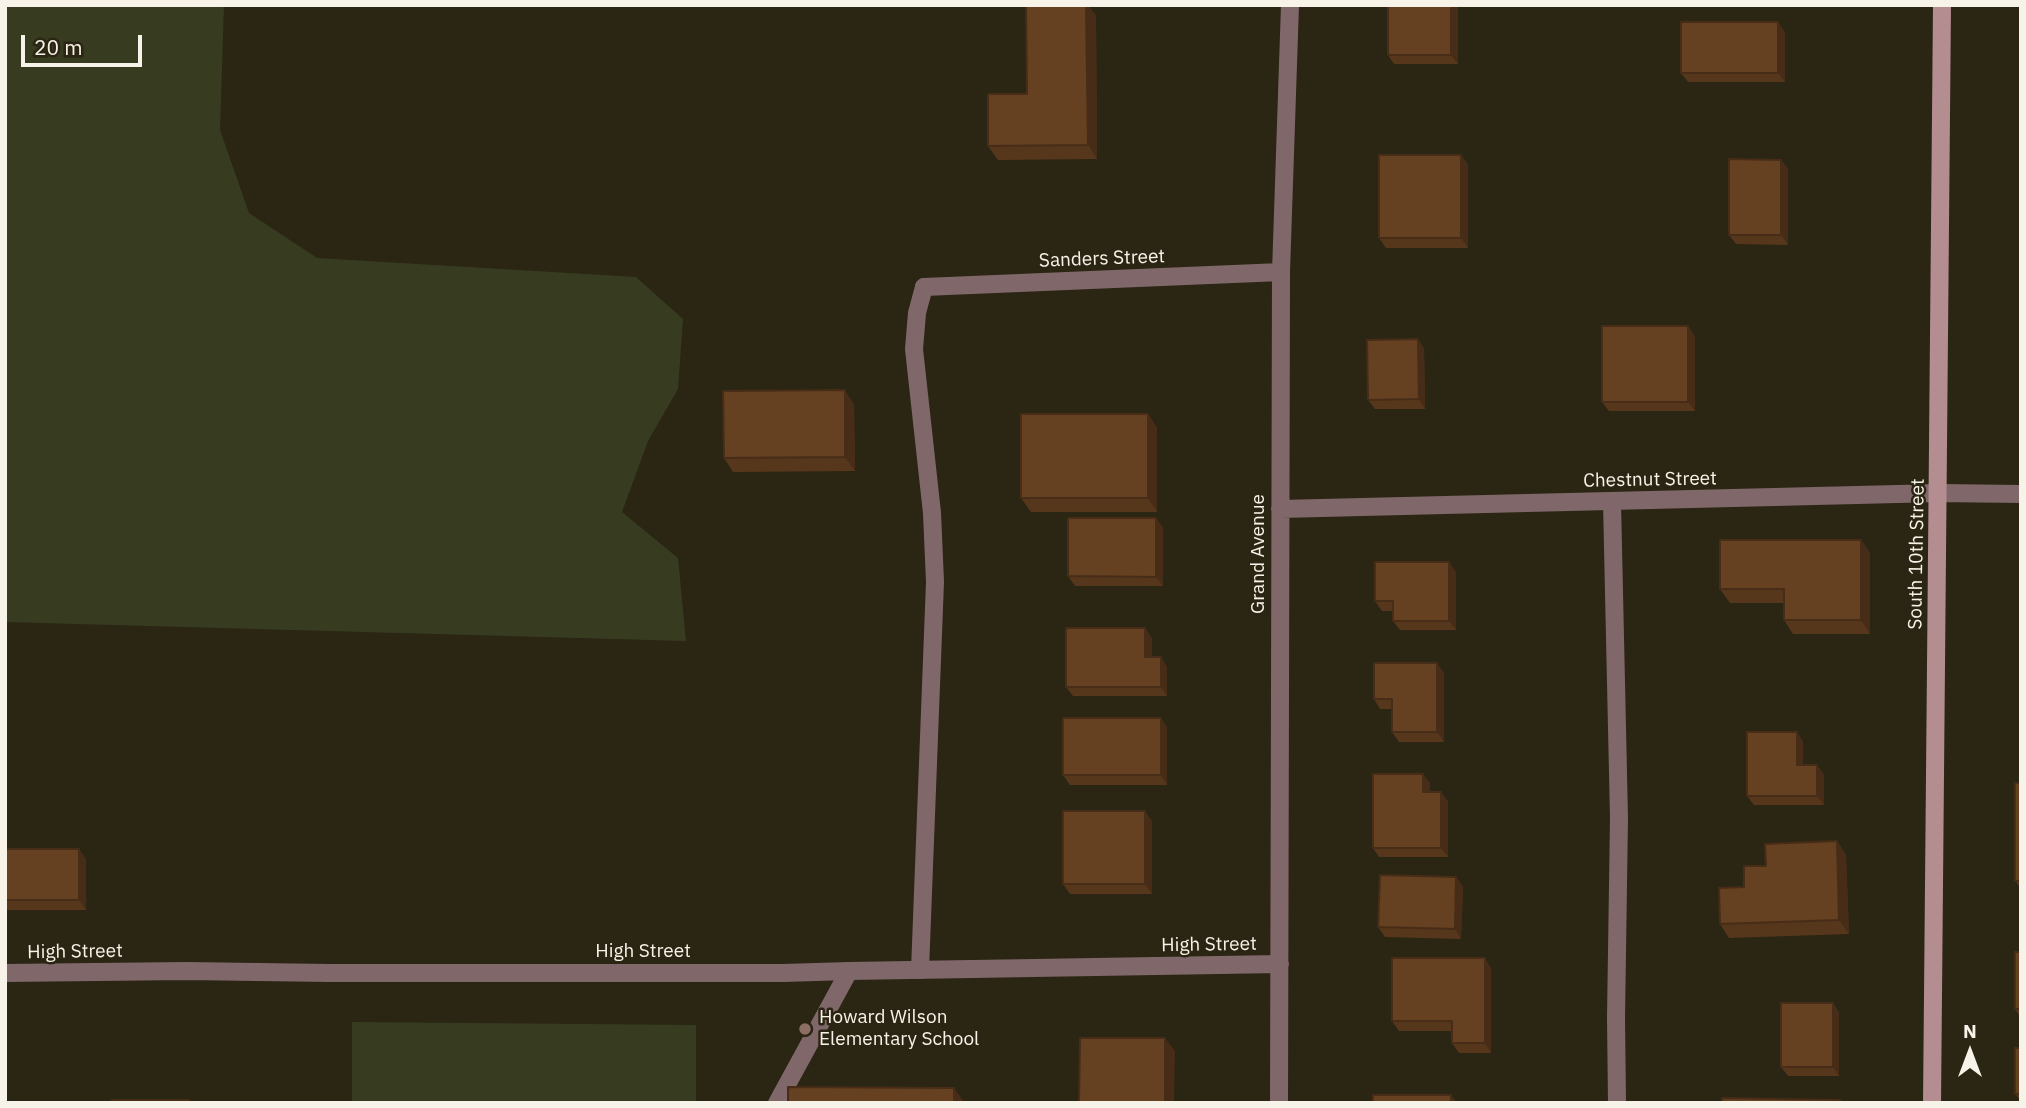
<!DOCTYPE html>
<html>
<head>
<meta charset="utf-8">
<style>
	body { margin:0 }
	#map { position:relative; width:2026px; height:1108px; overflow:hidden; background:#2b2514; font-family:"IBM Plex Sans",sans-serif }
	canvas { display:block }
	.frame { position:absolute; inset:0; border:7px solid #f7f3e8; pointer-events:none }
	.north { position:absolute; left:1935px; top:1017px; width:70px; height:70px; -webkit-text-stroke:5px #2b2514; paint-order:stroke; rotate:0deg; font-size:19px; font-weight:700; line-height:28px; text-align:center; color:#f7f3e8 }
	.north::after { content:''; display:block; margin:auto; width:24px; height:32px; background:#f7f3e8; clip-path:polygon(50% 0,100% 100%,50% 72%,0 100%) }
	.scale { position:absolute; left:21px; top:35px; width:121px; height:32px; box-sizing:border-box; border:4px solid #f7f3e8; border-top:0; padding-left:9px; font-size:21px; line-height:24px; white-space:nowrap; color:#f7f3e8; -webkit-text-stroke:5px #2b2514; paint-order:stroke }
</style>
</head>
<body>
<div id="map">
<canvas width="2026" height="1108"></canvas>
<div class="frame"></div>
<div class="north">N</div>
<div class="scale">20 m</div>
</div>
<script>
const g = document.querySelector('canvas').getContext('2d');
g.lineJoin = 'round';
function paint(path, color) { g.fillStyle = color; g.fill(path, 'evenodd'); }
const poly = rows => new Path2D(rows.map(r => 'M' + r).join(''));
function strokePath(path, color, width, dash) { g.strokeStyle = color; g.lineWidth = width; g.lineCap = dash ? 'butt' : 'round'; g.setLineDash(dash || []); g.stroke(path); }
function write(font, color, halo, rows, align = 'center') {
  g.font = font + ' "IBM Plex Sans",sans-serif'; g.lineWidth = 5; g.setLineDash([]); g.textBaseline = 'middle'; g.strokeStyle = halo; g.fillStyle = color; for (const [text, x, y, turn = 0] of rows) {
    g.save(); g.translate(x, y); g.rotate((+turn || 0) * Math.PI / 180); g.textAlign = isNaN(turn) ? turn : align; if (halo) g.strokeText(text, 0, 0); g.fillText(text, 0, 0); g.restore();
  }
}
const green = poly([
	[5,5,224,5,220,130,249,213,317,258,636,277,683,319,678,389,648,441,622,512,678,558,686,641,5,622],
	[352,1022,696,1025,696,1103,352,1103]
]);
const lane = poly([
	[1612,502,1619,818,1616,1018,1617,1103],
	[920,970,935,582,932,513,914,349,917,313,924,287],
	[777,1103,849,971]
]);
const street = poly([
	[924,287,1281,272],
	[1280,509,1939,493,2021,494],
	[5,973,186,971,329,973,783,973,849,971,1280,964],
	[1279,1103,1281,272,1290,5]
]);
const secondary = poly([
	[1932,1103,1942,5]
]);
const wall = poly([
	[1026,5,1088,5,1096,16,1097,159,998,160,988,146,1027,94],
	[1458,5,1458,64,1394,64,1388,55],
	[1785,32,1785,82,1688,82,1681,73],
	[1461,155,1468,165,1468,248,1386,248,1379,238],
	[1781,160,1788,169,1788,245,1736,244,1729,235],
	[1695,336,1695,411,1609,411,1602,402],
	[1418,339,1424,349,1425,409,1375,409,1368,400],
	[854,404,855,471,733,472,724,458],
	[1148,414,1157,428,1157,512,1031,512,1021,498],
	[1163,527,1163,586,1075,586,1068,576],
	[1861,540,1870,553,1870,634,1793,634,1784,620,1784,603,1730,603,1720,589],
	[1456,572,1456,630,1400,630,1393,621,1393,611,1382,611,1375,601],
	[1152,638,1152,657,1167,667,1167,696,1073,696,1066,687],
	[1444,673,1444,742,1399,742,1392,732,1392,709,1380,709,1374,699],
	[1167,727,1167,785,1070,785,1063,775],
	[1797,732,1803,742,1803,765,1824,774,1824,805,1754,805,1747,796],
	[1430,783,1430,792,1448,801,1448,857,1379,857,1373,848],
	[2021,783,2021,888,2015,881],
	[1152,821,1152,894,1070,894,1063,884],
	[1837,841,1846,855,1849,934,1729,938,1720,924,1744,887,1766,866],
	[5,849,86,859,86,910,5,910],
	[1456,877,1463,887,1461,939,1385,937,1378,927],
	[2021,952,2021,1018,2015,1009],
	[1491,968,1491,1053,1459,1053,1452,1043,1452,1031,1399,1031,1392,1021],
	[1839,1012,1839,1076,1788,1076,1781,1067],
	[2021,1048,2021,1101,2015,1094]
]);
const shadedWall = poly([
	[1086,5,1088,5,1096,16,1097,159,1088,145],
	[1451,5,1458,5,1458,64,1451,55],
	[1778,22,1785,32,1785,82,1778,73],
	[1461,155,1468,165,1468,248,1461,238],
	[1781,160,1788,169,1788,245,1781,235],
	[1688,326,1695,336,1695,411,1688,402],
	[1418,339,1424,349,1425,409,1419,399],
	[845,390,854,404,855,471,845,457],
	[1148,414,1157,428,1157,512,1148,498],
	[1156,518,1163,527,1163,586,1156,577],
	[1861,540,1870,553,1870,634,1861,620],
	[1449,562,1456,572,1456,630,1449,621],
	[1145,628,1152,638,1152,667,1145,657],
	[1161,657,1167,667,1167,696,1161,687],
	[1437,663,1444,673,1444,742,1437,732],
	[1161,718,1167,727,1167,785,1161,775],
	[1797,732,1803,742,1803,774,1797,765],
	[1817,765,1824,774,1824,805,1817,796],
	[1423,774,1430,783,1430,801,1423,792],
	[1441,792,1448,801,1448,857,1441,848],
	[1145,811,1152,821,1152,894,1145,884],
	[1837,841,1846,855,1849,934,1839,920],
	[79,849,86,859,86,910,79,900],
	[1456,877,1463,887,1461,939,1455,929],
	[1485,958,1491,968,1491,1053,1485,1043],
	[1833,1003,1839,1012,1839,1076,1833,1067],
	[1165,1038,1175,1051,1174,1103,1165,1103],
	[954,1088,964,1102,964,1103,954,1103],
	[1451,1095,1457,1103,1451,1103]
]);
const building = poly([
	[1026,5,1086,5,1088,145,988,146,988,94,1027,94,1026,5],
	[1388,5,1451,5,1451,55,1388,55,1388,5],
	[1681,22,1778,22,1778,73,1681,73,1681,22],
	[1379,155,1461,155,1461,238,1379,238,1379,155],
	[1729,159,1781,160,1781,235,1729,235,1729,159],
	[1602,326,1688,326,1688,402,1602,402,1602,326],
	[1418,339,1419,399,1368,400,1367,340,1418,339],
	[845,390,845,457,724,458,723,391,845,390],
	[1021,414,1148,414,1148,498,1021,498,1021,414],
	[1068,518,1156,518,1156,577,1068,576,1068,518],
	[1720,540,1861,540,1861,620,1784,620,1784,589,1720,589,1720,540],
	[1375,562,1449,562,1449,621,1393,621,1393,601,1375,601,1375,562],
	[1066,628,1145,628,1145,657,1161,657,1161,687,1066,687,1066,628],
	[1374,663,1437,663,1437,732,1392,732,1392,699,1374,699,1374,663],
	[1063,718,1161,718,1161,775,1063,775,1063,718],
	[1747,732,1797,732,1797,765,1817,765,1817,796,1747,796,1747,732],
	[1373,774,1423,774,1423,792,1441,792,1441,848,1373,848,1373,774],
	[2015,783,2021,783,2021,881,2015,881,2015,783],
	[1063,811,1145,811,1145,884,1063,884,1063,811],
	[1837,841,1839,920,1720,924,1719,888,1744,887,1744,866,1766,866,1765,844,1837,841],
	[5,849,79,849,79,900,5,900,5,849],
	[1380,875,1456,877,1455,929,1378,927,1380,875],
	[2015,952,2021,952,2021,1009,2015,1009,2015,952],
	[1392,958,1485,958,1485,1043,1452,1043,1452,1021,1392,1021,1392,958],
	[1781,1003,1833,1003,1833,1067,1781,1067,1781,1003],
	[1080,1038,1165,1038,1165,1103,1079,1103,1080,1038],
	[2015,1048,2021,1048,2021,1094,2015,1094,2015,1048],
	[788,1087,954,1088,954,1103,788,1103,788,1087],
	[1373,1095,1451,1095,1451,1103,1373,1103,1373,1095],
	[1722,1098,1840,1100,1840,1103,1722,1103,1722,1098],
	[112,1100,189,1100,189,1103,112,1103,112,1100],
	[5,1102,57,1102,57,1103,5,1103,5,1102]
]);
const markers = [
	[805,1029,7,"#8d6e63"]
];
const streetNames = [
	["Sanders Street",1102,259,-2],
	["Chestnut Street",1650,480,-1],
	["Grand Avenue",1259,554,-90],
	["South 10th Street",1917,554,-89],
	["High Street",1209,945,-1],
	["High Street",75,952,-1],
	["High Street",643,952]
];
const poiNames = [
	["Howard Wilson",819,1018],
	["Elementary School",819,1040]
];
paint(green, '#373c20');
strokePath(lane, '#80686a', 18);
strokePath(street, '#80686a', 18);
strokePath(secondary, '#b48d90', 18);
paint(wall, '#57371c');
paint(shadedWall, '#472d17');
paint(building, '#654021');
strokePath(building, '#472d17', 2);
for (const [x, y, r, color] of markers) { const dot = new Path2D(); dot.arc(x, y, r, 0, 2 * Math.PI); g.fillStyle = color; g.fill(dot); strokePath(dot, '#2b2514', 2.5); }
write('19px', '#f7f3e8', '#2b2514', streetNames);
write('19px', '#f7f3e8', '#2b2514', poiNames, 'left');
</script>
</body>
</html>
